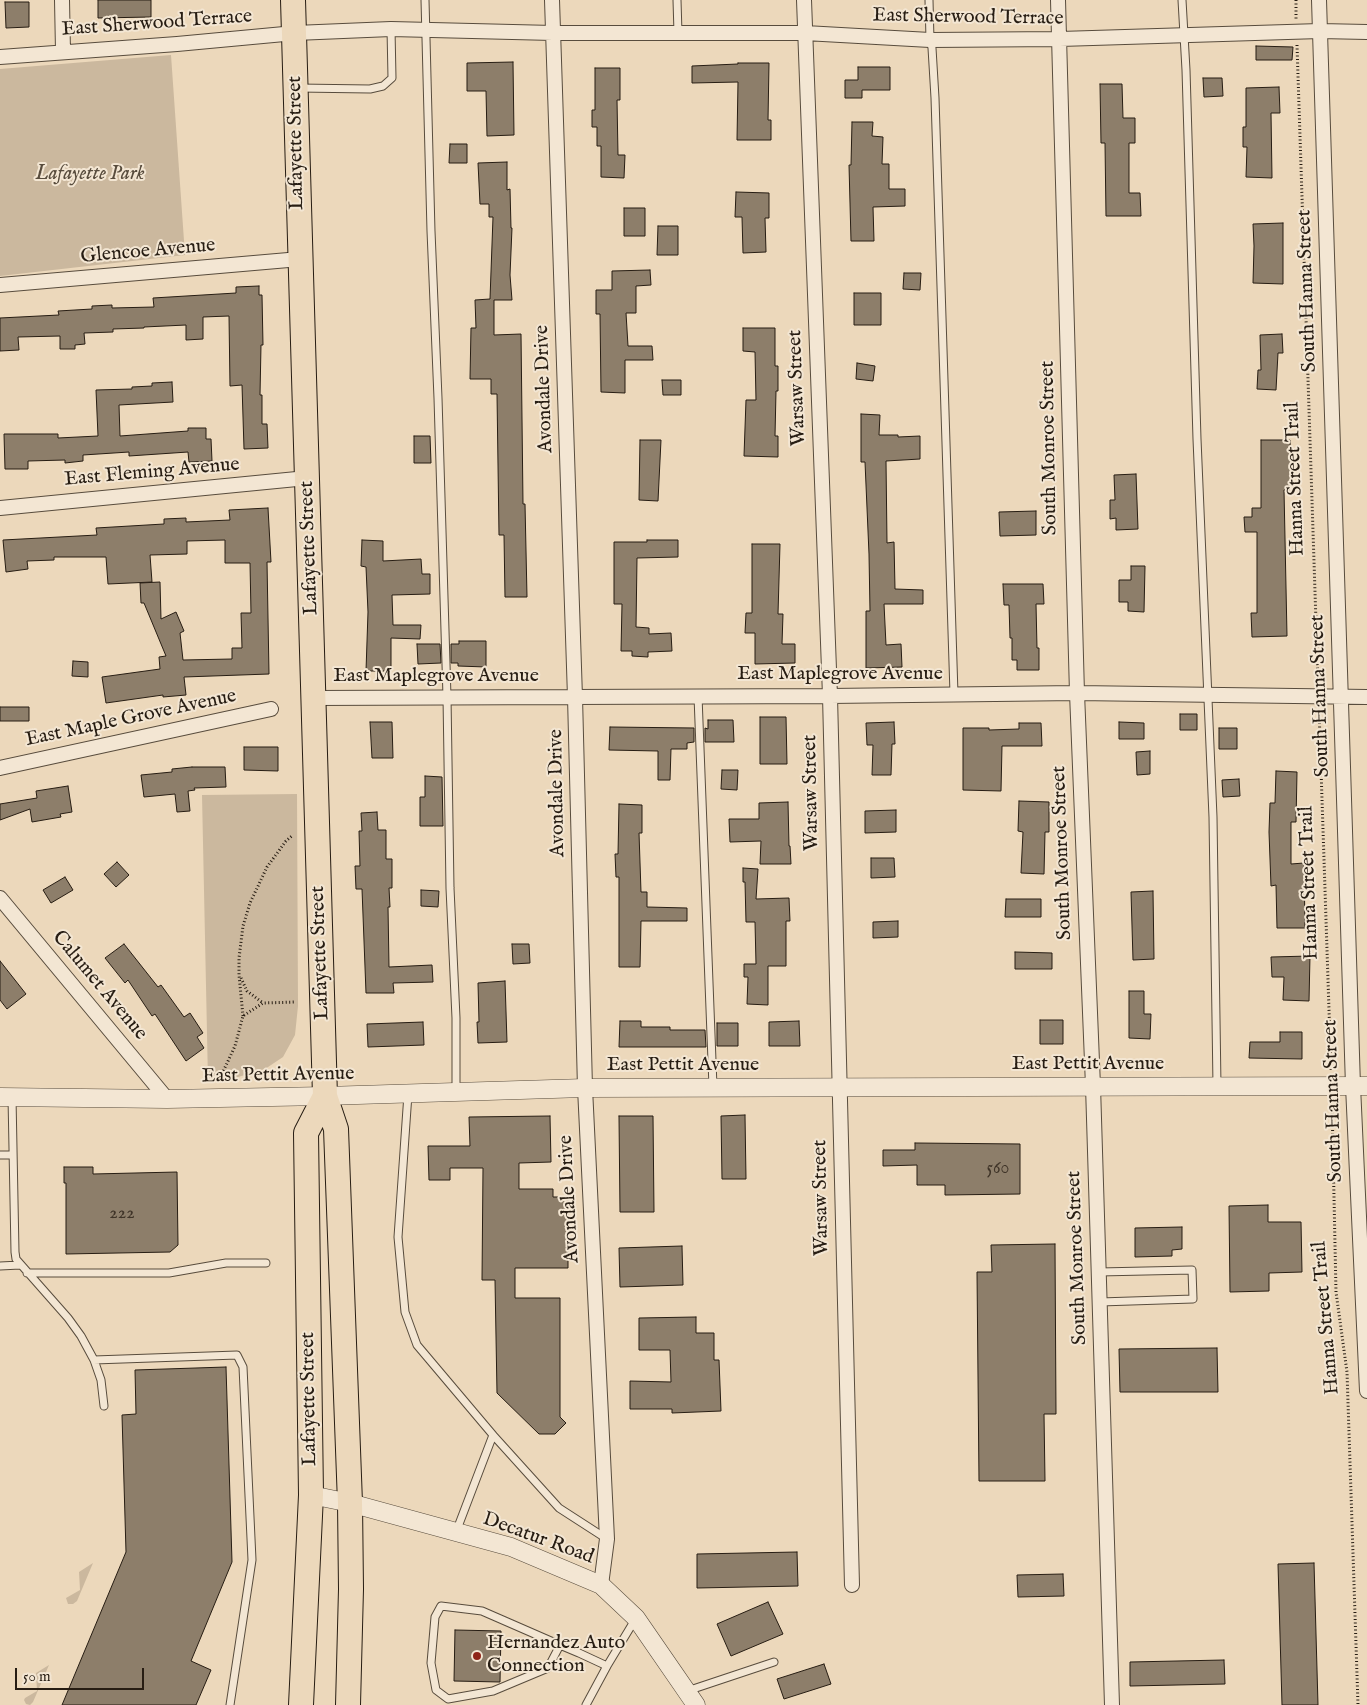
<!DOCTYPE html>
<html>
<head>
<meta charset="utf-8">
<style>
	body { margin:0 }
	#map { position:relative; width:1367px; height:1705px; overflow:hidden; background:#ecd8bb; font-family:"IM FELL English",serif }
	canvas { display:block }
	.scale { position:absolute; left:15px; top:1668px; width:129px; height:22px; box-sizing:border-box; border:2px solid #271d13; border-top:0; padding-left:6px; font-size:15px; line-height:18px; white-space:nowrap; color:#271d13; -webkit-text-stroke:4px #f3e6d3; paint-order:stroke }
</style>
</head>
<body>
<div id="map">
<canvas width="1367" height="1705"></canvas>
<div class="scale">50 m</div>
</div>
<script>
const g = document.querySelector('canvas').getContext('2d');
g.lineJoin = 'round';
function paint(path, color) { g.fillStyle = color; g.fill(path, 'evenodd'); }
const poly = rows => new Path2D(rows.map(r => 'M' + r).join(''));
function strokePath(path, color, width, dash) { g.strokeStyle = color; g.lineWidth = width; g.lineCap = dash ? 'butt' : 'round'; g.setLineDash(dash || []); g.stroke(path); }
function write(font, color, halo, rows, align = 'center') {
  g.font = font + ' "IM FELL English",serif'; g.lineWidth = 4; g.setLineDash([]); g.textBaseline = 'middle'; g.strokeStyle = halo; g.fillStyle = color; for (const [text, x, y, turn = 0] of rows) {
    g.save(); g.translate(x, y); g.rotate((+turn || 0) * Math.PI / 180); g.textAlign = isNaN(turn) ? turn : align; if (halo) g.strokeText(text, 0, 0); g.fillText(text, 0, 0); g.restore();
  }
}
const green = poly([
	[171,55,185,255,0,276,0,69],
	[297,794,298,1006,295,1035,283,1057,265,1069,228,1080,208,1081,202,795],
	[93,1563,77,1601,73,1604,68,1604,66,1598,80,1590,79,1572],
	[49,1665,33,1702,30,1705,26,1704,24,1700,25,1698,37,1691,36,1673]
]);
const building = poly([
	[98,0,151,0,151,17,98,18,98,0],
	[5,2,29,2,29,27,6,28,5,2],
	[1256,46,1293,47,1292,60,1256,60,1256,46],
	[513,62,514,135,487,136,486,91,467,91,467,63,513,62],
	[738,63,769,63,768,120,771,120,771,140,737,140,738,82,692,83,692,66,738,64,738,63],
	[858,67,890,67,890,90,862,90,862,98,845,98,845,80,858,80,858,67],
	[595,68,620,68,620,100,617,100,618,155,625,155,624,178,601,177,601,146,597,146,597,127,592,127,592,110,595,110,595,68],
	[1203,78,1222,78,1223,96,1204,97,1203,78],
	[1100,84,1122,84,1123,118,1135,118,1135,143,1129,143,1129,193,1140,193,1141,216,1106,216,1105,143,1101,143,1100,84],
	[1279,87,1280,113,1271,113,1272,178,1246,177,1247,147,1243,147,1243,127,1246,127,1246,88,1279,87],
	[852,122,873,122,872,136,883,137,882,164,889,164,889,189,905,189,905,206,873,207,874,241,851,241,849,165,851,165,852,122],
	[450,144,467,144,467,163,449,163,450,144],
	[507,162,507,190,510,189,511,228,512,228,510,275,512,300,494,300,494,335,521,334,523,504,525,504,527,597,505,597,504,535,499,535,497,394,491,394,491,379,470,379,471,328,476,328,475,300,490,299,493,217,489,217,489,204,480,204,478,163,507,162],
	[736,192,769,193,769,218,765,218,766,252,743,253,742,217,735,217,736,192],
	[624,208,645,208,645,236,624,236,624,208],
	[1283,223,1283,284,1253,283,1254,246,1253,224,1283,223],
	[658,226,678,226,678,255,657,255,658,226],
	[650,270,651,285,636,286,636,313,626,313,628,346,652,346,653,360,625,360,625,393,601,392,600,314,596,314,596,290,612,290,612,271,650,270],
	[904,273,921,273,920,290,903,289,904,273],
	[259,286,259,295,262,295,263,345,261,345,260,395,262,395,262,424,267,424,268,448,244,449,242,385,230,386,229,316,203,317,203,339,186,340,186,325,144,327,144,328,113,329,113,332,84,333,85,344,75,345,75,349,60,349,60,336,18,337,19,350,0,351,0,318,59,315,58,311,92,309,92,306,112,305,112,308,154,307,153,298,236,293,236,287,259,286],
	[854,293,881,293,881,325,854,325,854,293],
	[743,328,775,328,775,366,778,366,778,391,776,391,775,436,778,436,778,457,744,456,746,400,756,400,755,352,743,351,743,328],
	[1282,334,1283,353,1278,353,1276,390,1257,389,1258,370,1261,370,1260,335,1282,334],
	[857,363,875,366,873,381,856,379,857,363],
	[662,380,681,380,681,395,663,395,662,380],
	[172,382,173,402,119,405,120,436,188,431,188,428,206,428,206,439,211,439,212,461,189,462,188,452,129,456,129,452,83,455,83,461,65,463,65,460,28,461,28,469,5,469,4,434,58,434,58,438,98,436,96,390,132,389,132,387,152,386,152,383,172,382],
	[861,414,880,415,879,435,898,435,898,437,920,436,920,459,886,461,887,543,894,542,895,589,923,590,923,604,884,604,886,645,901,644,902,667,866,668,866,611,870,611,869,554,865,462,861,462,861,414],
	[414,436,430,436,431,463,414,463,414,436],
	[640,440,661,440,658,501,639,500,640,440],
	[1261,440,1290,440,1291,490,1284,490,1287,636,1252,637,1251,613,1257,613,1257,532,1245,532,1244,517,1252,517,1252,508,1261,508,1261,440],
	[1136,474,1138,529,1116,530,1116,518,1110,519,1110,500,1115,500,1114,475,1136,474],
	[268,508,271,562,267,562,269,674,184,677,186,695,163,697,163,695,106,703,102,677,160,669,159,657,166,656,144,603,141,603,140,583,160,582,161,619,176,612,184,631,180,633,183,660,232,659,232,648,242,648,241,613,251,613,250,563,225,563,225,540,187,541,187,554,150,555,152,582,108,584,106,557,54,557,54,560,27,561,28,569,6,572,3,540,97,535,96,528,164,524,164,519,186,518,186,522,230,520,229,510,268,508],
	[1036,511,1036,535,1000,536,999,512,1036,511],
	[362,540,383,541,383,561,421,559,422,574,430,574,430,594,392,595,393,625,421,625,420,639,391,638,391,671,366,671,368,612,366,567,361,566,362,540],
	[647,540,678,540,678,557,637,558,636,627,649,628,649,634,671,633,672,651,648,652,648,657,632,656,632,651,621,651,622,604,614,604,614,542,647,542,647,540],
	[752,544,780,544,778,614,783,614,782,644,795,644,795,663,755,664,755,633,745,633,746,613,752,613,752,544],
	[1131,566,1145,566,1144,612,1128,611,1128,602,1119,602,1119,580,1131,580,1131,566],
	[1003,584,1043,584,1044,604,1036,604,1037,648,1039,648,1039,670,1017,670,1017,660,1012,660,1012,638,1010,638,1009,605,1004,605,1003,584],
	[459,641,486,641,486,667,458,666,458,663,451,663,451,644,459,644,459,641],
	[417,644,440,644,441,663,418,664,417,644],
	[73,661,88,662,88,677,72,676,73,661],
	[0,707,29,707,29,721,0,721,0,707],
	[1180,714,1197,714,1197,730,1180,730,1180,714],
	[760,717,786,717,787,764,760,764,760,717],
	[708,720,733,720,734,742,705,742,705,728,708,729,708,720],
	[370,722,392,722,393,758,372,758,370,722],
	[894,722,895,744,892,744,891,775,872,775,873,745,867,745,866,723,894,722],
	[1119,722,1144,723,1144,739,1119,739,1119,722],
	[1019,723,1041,723,1042,746,1002,746,1001,791,963,790,963,728,989,728,989,730,1019,729,1019,723],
	[610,727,694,728,694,742,687,743,687,749,671,749,670,780,658,780,658,751,609,750,610,727],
	[1219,728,1237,728,1237,749,1219,749,1219,728],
	[244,747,278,747,278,771,244,770,244,747],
	[1150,751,1150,774,1137,775,1136,752,1150,751],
	[192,767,225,767,226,787,194,788,195,790,188,791,190,811,177,812,175,794,144,797,141,775,172,772,172,769,192,767],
	[722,770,738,770,737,790,721,789,722,770],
	[1276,771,1297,772,1296,822,1291,822,1291,864,1304,863,1305,928,1277,928,1276,885,1271,886,1269,832,1270,803,1275,803,1276,771],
	[425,776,442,777,443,826,420,826,420,797,425,797,425,776],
	[1239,779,1240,796,1223,797,1222,780,1239,779],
	[68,786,72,812,60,814,61,817,32,822,30,809,0,820,0,804,37,798,36,791,68,786],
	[1019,801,1049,802,1049,832,1045,832,1044,874,1021,873,1023,832,1018,831,1019,801],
	[788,802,789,846,790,846,791,864,760,864,761,841,730,842,729,819,759,819,759,803,788,802],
	[619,804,642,805,642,833,639,833,641,892,647,892,647,907,687,908,687,921,641,921,640,967,619,967,619,877,616,877,615,854,618,854,619,804],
	[896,810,896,832,865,833,865,811,896,810],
	[377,812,378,830,386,830,386,859,392,859,392,888,389,888,390,907,388,907,389,967,432,965,433,982,393,983,394,993,366,993,362,889,356,889,355,866,360,866,359,831,362,831,361,813,377,812],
	[871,858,894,858,895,877,871,878,871,858],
	[117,862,129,875,116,887,104,874,117,862],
	[743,868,758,869,756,899,789,898,790,921,786,921,786,966,768,966,768,1005,747,1004,748,977,744,977,744,964,756,964,755,922,746,922,745,882,743,882,743,868],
	[65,877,73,890,51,903,43,890,65,877],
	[421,890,439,891,438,907,421,906,421,890],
	[1153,891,1154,959,1133,960,1131,892,1153,891],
	[1006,899,1041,899,1041,917,1005,917,1006,899],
	[898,921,898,937,873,938,873,922,898,921],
	[124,944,158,987,161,985,184,1017,190,1013,203,1033,197,1037,204,1048,186,1061,155,1014,152,1016,128,980,125,983,105,958,124,944],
	[512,944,529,944,530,963,513,964,512,944],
	[1015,952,1052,953,1052,969,1015,969,1015,952],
	[1310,956,1309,1001,1283,1000,1284,977,1272,977,1271,957,1310,956],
	[0,961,26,994,7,1009,0,1000,0,961],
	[505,981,507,1042,478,1043,477,1022,479,1022,478,983,505,981],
	[1129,991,1144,991,1144,1014,1151,1014,1150,1039,1129,1038,1129,991],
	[1040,1020,1063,1020,1063,1044,1040,1044,1040,1020],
	[620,1021,641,1021,641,1027,670,1027,670,1030,705,1030,706,1047,619,1047,620,1021],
	[799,1021,800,1046,769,1046,769,1022,799,1021],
	[423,1022,424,1045,368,1047,367,1024,423,1022],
	[717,1023,738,1023,738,1046,717,1046,717,1023],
	[1280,1032,1302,1032,1302,1059,1249,1058,1250,1042,1280,1042,1280,1032],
	[745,1115,746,1179,722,1179,721,1116,745,1115],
	[550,1116,551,1162,519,1163,519,1189,553,1189,553,1197,568,1197,568,1268,515,1268,515,1298,560,1298,560,1417,566,1423,555,1434,539,1434,497,1393,495,1280,482,1280,483,1168,450,1168,450,1180,429,1180,428,1146,470,1146,469,1117,550,1116],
	[619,1116,653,1116,654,1212,620,1212,619,1116],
	[915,1143,1020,1144,1020,1194,945,1195,945,1185,917,1185,917,1165,883,1166,883,1150,915,1150,915,1143],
	[64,1167,93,1167,93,1174,177,1172,178,1245,170,1252,66,1254,66,1183,64,1183,64,1167],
	[1268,1205,1268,1222,1301,1222,1302,1272,1269,1273,1269,1291,1230,1292,1229,1206,1268,1205],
	[1182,1227,1182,1249,1172,1250,1172,1256,1135,1257,1135,1228,1182,1227],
	[1055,1244,1056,1414,1044,1414,1045,1481,979,1481,977,1272,992,1272,991,1245,1055,1244],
	[682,1246,683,1285,620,1287,619,1248,682,1246],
	[696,1317,696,1333,714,1333,714,1360,719,1360,721,1411,672,1413,672,1409,630,1409,630,1381,671,1382,670,1350,639,1350,639,1318,696,1317],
	[1217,1348,1218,1392,1120,1392,1119,1349,1217,1348],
	[226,1367,232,1562,191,1661,211,1670,196,1705,62,1705,126,1552,122,1415,136,1414,135,1370,226,1367],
	[797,1552,798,1586,697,1588,697,1554,797,1552],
	[1314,1563,1318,1705,1282,1705,1278,1564,1314,1563],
	[1063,1574,1064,1596,1018,1597,1017,1575,1063,1574],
	[768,1602,783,1634,731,1656,717,1624,768,1602],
	[455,1630,501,1631,500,1682,454,1681,455,1630],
	[1224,1660,1225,1684,1130,1686,1130,1662,1224,1660],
	[824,1664,831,1684,784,1699,777,1679,824,1664]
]);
const path = poly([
	[1296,0,1296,19],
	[1297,45,1318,683],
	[1319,709,1331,1070],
	[241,978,247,991,263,1003],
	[243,1016,239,975,239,958,243,926,250,903,267,867,286,841,293,835],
	[222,1074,235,1046,243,1016,263,1003,296,1002],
	[1332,1102,1336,1292,1347,1372,1358,1705]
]);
const service = poly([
	[425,0,431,231,438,398,447,697,450,888,456,1018,456,1092],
	[677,0,678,33],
	[929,0,930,40,932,48,935,98,954,694],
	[1182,0,1186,70,1197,439,1213,817,1217,1086],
	[298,88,370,89,383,86,392,78,391,29],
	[698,696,713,1087],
	[408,1094,398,1237,405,1312,417,1345,493,1435],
	[12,1097,15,1252,16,1259,68,1318,81,1336,94,1360,101,1380,104,1406],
	[0,1155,12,1155],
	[0,1266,20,1265],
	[1099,1272,1192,1270,1193,1299,1100,1302],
	[27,1273,169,1273,226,1263,266,1263],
	[94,1360,237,1355,243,1367,252,1560,230,1705],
	[456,1532,493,1435,559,1508,607,1539],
	[560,1645,548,1668,493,1691,448,1699,436,1690,431,1663,435,1617,441,1606,482,1611,560,1645,579,1653,607,1666],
	[687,1691,774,1662],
	[586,1705,607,1666,636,1618]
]);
const minor = poly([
	[62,0,63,51],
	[552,0,575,697,585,1088,607,1539,601,1585],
	[804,0,830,696,852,1585],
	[1058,0,1077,693,1093,1086,1112,1705],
	[1319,0,1353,1086,1367,1391],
	[0,57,177,44,295,33,391,29,553,33,805,33,930,40,1060,39,1320,31,1367,32],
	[0,285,300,259],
	[0,508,307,478],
	[314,698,830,696,1077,693,1367,697],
	[0,768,271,709],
	[0,898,167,1099]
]);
const tertiary = poly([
	[0,1097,167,1099,325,1096,585,1088,1367,1086],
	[311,1495,350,1503,511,1547,601,1585,636,1618,696,1705]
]);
const trunk = poly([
	[293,0,325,1096,336,1129,350,1503,351,1589,348,1705],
	[301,1705,311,1495,306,1133,325,1096]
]);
const markers = [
	[477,1656,5,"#8f2418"]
];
const numberNames = [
	["560",998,1169],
	["222",122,1214]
];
const streetNames = [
	["East Sherwood Terrace",968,18,1],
	["East Sherwood Terrace",157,24,-4],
	["Lafayette Street",297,143,-91],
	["Glencoe Avenue",148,252,-5],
	["South Hanna Street",1308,291,-92],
	["Warsaw Street",798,388,-92],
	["Avondale Drive",545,389,-92],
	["South Monroe Street",1050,448,-91],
	["East Fleming Avenue",152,473,-5],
	["Hanna Street Trail",1296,479,-92],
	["Lafayette Street",310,548,-92],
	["East Maplegrove Avenue",840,675],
	["East Maplegrove Avenue",436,677],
	["South Hanna Street",1321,696,-92],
	["East Maple Grove Avenue",131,719,-12],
	["Avondale Drive",558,793,-91],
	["Warsaw Street",812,793,-91],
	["South Monroe Street",1063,853,-92],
	["Hanna Street Trail",1310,883,-92],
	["Lafayette Street",321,953,-92],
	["Calumet Avenue",99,986,50],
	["East Pettit Avenue",1088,1065],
	["East Pettit Avenue",683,1066],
	["East Pettit Avenue",278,1076,-1],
	["South Hanna Street",1334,1101,-92],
	["Warsaw Street",822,1198,-91],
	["Avondale Drive",570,1199,-93],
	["South Monroe Street",1078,1258,-92],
	["Hanna Street Trail",1327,1318,-95],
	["Lafayette Street",310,1399,-91],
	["Decatur Road",538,1539,20]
];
const parkNames = [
	["Lafayette Park",90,175]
];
const poiNames = [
	["Hernandez Auto",487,1644],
	["Connection",487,1667]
];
paint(green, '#cbb89e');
paint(building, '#8d7e6a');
strokePath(building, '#271d13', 1);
strokePath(service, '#584c3d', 9);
strokePath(minor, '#584c3d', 16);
strokePath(tertiary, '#584c3d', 19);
strokePath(trunk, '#271d13', 26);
strokePath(path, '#271d13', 3, [1, 2.5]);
strokePath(service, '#f3e6d3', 7);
strokePath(minor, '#f3e6d3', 14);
strokePath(tertiary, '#f3e6d3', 18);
strokePath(trunk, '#ecd8bb', 24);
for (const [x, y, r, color] of markers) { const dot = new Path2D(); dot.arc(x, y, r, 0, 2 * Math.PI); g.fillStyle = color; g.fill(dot); strokePath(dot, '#f3e6d3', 2); }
write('18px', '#403529', null, numberNames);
write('20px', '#271d13', '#f3e6d3', streetNames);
write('italic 20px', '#584c3d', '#f3e6d3', parkNames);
write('20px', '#271d13', '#f3e6d3', poiNames, 'left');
</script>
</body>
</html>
